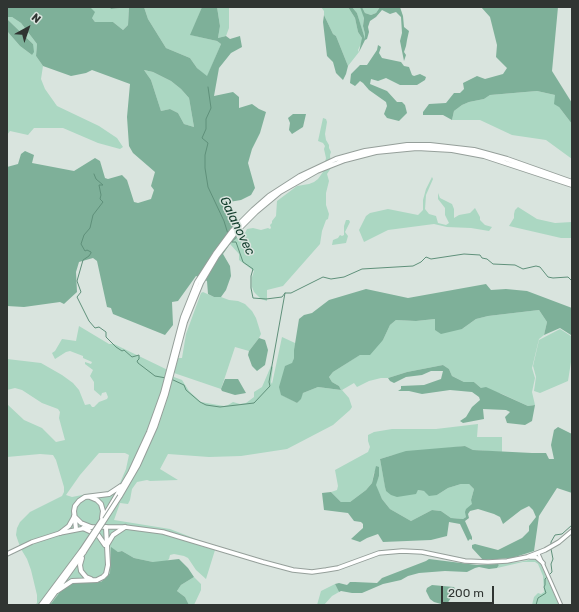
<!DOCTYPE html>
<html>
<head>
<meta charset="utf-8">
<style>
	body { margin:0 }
	#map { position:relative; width:579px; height:612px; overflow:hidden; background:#d9e4de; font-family:Rubik,sans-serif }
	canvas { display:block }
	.frame { position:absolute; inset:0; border:8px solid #303532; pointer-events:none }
	.north { position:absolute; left:8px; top:8px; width:40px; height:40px; -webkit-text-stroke:3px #d9e4de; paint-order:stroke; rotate:40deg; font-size:11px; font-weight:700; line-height:16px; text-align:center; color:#303532 }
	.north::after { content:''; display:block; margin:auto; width:14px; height:18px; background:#303532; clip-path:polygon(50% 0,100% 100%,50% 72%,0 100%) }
	.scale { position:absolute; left:441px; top:586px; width:53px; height:18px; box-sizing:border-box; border:2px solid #303532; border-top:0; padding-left:5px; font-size:12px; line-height:14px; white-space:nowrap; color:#303532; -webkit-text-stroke:3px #d9e4de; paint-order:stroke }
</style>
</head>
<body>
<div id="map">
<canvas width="579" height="612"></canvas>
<div class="frame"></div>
<div class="north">N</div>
<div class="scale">200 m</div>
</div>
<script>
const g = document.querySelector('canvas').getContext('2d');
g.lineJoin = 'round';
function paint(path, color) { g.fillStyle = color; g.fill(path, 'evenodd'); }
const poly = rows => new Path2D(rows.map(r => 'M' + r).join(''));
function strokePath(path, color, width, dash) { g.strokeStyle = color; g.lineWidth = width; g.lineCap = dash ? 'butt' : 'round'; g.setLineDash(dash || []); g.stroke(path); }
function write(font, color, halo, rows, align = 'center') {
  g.font = font + ' Rubik,sans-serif'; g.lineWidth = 3; g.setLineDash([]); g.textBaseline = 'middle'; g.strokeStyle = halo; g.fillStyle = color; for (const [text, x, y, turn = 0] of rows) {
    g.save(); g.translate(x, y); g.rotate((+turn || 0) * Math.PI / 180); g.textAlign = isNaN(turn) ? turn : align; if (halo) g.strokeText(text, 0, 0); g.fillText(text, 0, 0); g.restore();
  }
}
const green = poly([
	[90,7,109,7,111,9,129,7,128,25,123,30,113,22,95,22,92,18],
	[144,7,202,7,191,35,217,41,221,44,207,77,197,68,190,58,166,48,148,19],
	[217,7,229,7,229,28,226,36,218,38,220,26],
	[321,7,348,7,355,18,358,32,362,38,362,42,358,50,359,52,348,66,336,36,333,34,324,15,324,11],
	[352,7,360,7,363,11,364,17,363,26,365,34,365,40,357,13],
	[362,7,380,7,376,13,371,15,365,13],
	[7,17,12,17,21,23,37,44,36,56,43,66,41,79,45,89,57,106,99,126,117,138,123,147,120,149,98,143,63,128,34,128,28,135,10,131,7,135,7,31,20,46,32,55,33,44,7,19],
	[144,70,153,72,171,81,181,89,189,98,194,127,184,124,178,113,170,109,161,111,151,80],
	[537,91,555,95,559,107,572,124,572,159,546,140,512,135,480,120,452,120,454,111,462,105,469,102,484,99,490,95],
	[323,118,326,119,327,122,325,134,326,140,329,145,329,148,331,152,330,155,331,168,327,174,329,181,326,193,326,205,329,214,328,219,326,220,322,231,320,244,283,286,267,290,267,301,261,299,254,292,252,287,252,277,254,271,239,260,239,254,230,244,237,238,242,239,247,229,253,228,261,230,268,228,270,229,271,228,270,225,272,223,272,221,276,216,277,201,297,186,309,184,314,182,318,179,323,172,326,158,324,149,325,146,323,143,318,141],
	[432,177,433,179,426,195,425,209,429,214,436,216,438,223,446,225,449,223,445,215,445,208,438,199,438,193,440,198,452,204,454,209,454,218,459,215,470,213,475,208,480,217,480,220,485,225,492,227,489,231,471,228,447,227,434,224,388,230,364,242,359,230,366,216,370,213,388,209,418,215,423,210,423,200,426,189],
	[518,207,537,219,555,223,572,222,572,238,561,238,509,226,514,218,514,214,515,210],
	[346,220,349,220,350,222,345,232,348,236,346,243,332,245,333,240,338,238,340,235,342,236,344,235,344,226],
	[203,292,214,297,221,297,229,300,238,301,245,304,252,311,256,318,261,334,259,338,249,351,235,347,221,389,174,373,174,377,182,380,189,391,201,402,224,406,228,405,233,402,240,404,246,403,254,397,254,392,262,387,271,366,273,367,271,382,272,384,282,337,295,343,294,358,282,395,297,403,303,393,318,387,341,390,339,386,332,382,329,377,333,372,383,340,390,325,396,320,416,321,435,319,462,329,476,319,488,316,539,310,547,322,544,335,539,339,532,368,535,378,532,392,535,405,528,406,502,394,481,388,474,382,464,382,452,376,449,369,443,365,407,372,388,378,381,378,369,381,357,387,354,383,342,390,349,398,352,407,350,410,333,425,287,449,241,456,209,457,168,454,160,469,178,480,150,481,147,480,137,482,132,489,130,500,128,504,120,503,114,520,170,529,201,541,201,546,215,550,206,579,196,570,188,558,184,556,174,554,170,555,169,559,166,562,153,562,134,558,122,551,118,552,111,548,110,573,101,582,82,582,60,592,50,605,35,605,37,603,37,595,31,570,27,559,21,549,18,541,16,535,17,528,20,522,30,512,62,496,64,492,64,487,56,460,53,455,40,454,7,457,7,404,24,420,42,428,56,442,65,440,59,418,60,412,58,409,42,403,22,390,15,388,7,390,7,359,41,363,62,375,73,383,79,390,85,405,90,404,92,407,94,407,99,402,107,399,108,397,106,392,102,393,101,396,94,390,94,382,90,376,93,370,85,364,85,362,91,364,92,362,83,358,83,356,70,351,66,352,55,359,52,353,55,351,62,339,76,341,79,326,109,344,114,344,174,373,178,358,182,358,186,334,201,293],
	[99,453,125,453,129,455,126,469,120,483,116,487,104,493,87,494,72,497,66,495,80,475],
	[560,329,571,336,572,335,572,362,571,362,568,381,540,393,534,391,536,377,533,366,539,340],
	[478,424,477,437,502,437,502,452,473,450,465,446,393,455,380,459,386,491,415,494,418,490,424,491,437,495,448,488,461,484,469,484,474,489,471,500,473,504,466,517,463,519,451,518,441,511,432,510,411,521,390,509,382,499,375,485,379,476,379,467,374,473,372,483,366,490,350,502,341,502,331,492,337,490,338,486,335,470,368,452,370,447,368,441,368,435,374,432,392,429,436,429],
	[533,559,539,561,559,605,532,605,534,597,538,593,541,594,544,592,543,576,538,564,535,562,523,562,497,568,499,565,498,564,519,562],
	[194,577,201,584,201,590,194,605,189,605,185,597,177,591,181,585],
	[335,584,339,592,332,596,324,605,317,605,321,591]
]);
const forest = poly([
	[7,7,90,7,95,12,92,18,95,22,113,22,123,30,128,25,129,7,111,9,109,7,144,7,148,19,166,48,190,58,197,68,207,76,221,44,217,41,190,35,202,7,217,7,220,26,218,38,226,36,230,39,240,36,242,47,231,53,219,68,214,96,233,92,239,97,239,108,252,104,259,109,266,112,260,133,252,149,248,163,255,188,251,195,241,200,229,202,227,210,237,238,230,244,223,254,230,266,231,276,226,290,221,297,214,297,208,294,207,281,196,276,178,301,172,302,173,325,165,335,113,314,111,308,107,307,97,261,93,258,79,262,76,272,77,292,65,303,64,304,60,302,24,307,7,306,7,167,18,164,21,154,25,151,34,155,32,163,74,171,95,158,100,161,105,178,108,179,122,175,127,180,134,202,138,203,151,199,154,190,151,186,155,172,133,153,129,146,127,117,130,84,92,70,86,73,71,76,43,66,36,56,37,44,21,23,12,17,7,17],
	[144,70,153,72,171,81,181,89,189,98,194,127,184,124,178,113,170,109,161,111,151,80],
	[348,7,352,7,357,13,365,39,365,34,363,26,364,18,360,7,362,7,365,13,371,15,376,13,380,7,400,7,403,16,404,27,409,31,407,40,406,46,404,52,406,55,404,61,400,41,402,33,401,17,396,12,390,14,382,10,376,17,370,21,368,27,369,32,367,39,365,40,359,52,362,38,358,32,355,18],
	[481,7,558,7,552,71,572,103,572,124,559,107,554,104,555,95,537,91,490,95,484,99,469,102,462,105,454,111,452,120,443,115,423,115,423,112,429,104,446,103,454,93,460,93,464,89,463,83,477,76,485,79,503,74,507,68,496,57,497,45,490,17],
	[324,15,333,34,336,36,348,66,346,74,343,80,336,73,333,62,327,56,323,22],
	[7,19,33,44,34,52,32,55,20,46,7,31],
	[378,45,381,47,379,53,382,58,401,62,404,66,409,67,412,75,414,76,420,74,426,77,425,80,417,85,400,85,386,78,378,81,371,79,370,84,387,91,397,102,402,102,405,105,407,113,399,121,387,118,384,114,387,106,386,102,369,90,363,83,360,81,355,86,350,83,351,74,360,65,367,65,377,50],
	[293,114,306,114,303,127,292,134,289,130,290,123,288,118],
	[486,284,491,290,506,289,527,291,572,308,572,335,571,335,560,328,544,335,547,322,539,310,488,316,476,319,462,329,441,334,435,330,435,319,416,321,396,320,390,325,383,340,370,355,360,355,333,372,329,377,332,382,339,386,341,390,318,387,303,393,301,399,297,403,281,395,279,387,285,366,292,363,294,358,294,350,299,319,304,315,312,313,329,300,366,289,408,298],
	[259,338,265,340,268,350,265,365,257,371,252,366,248,355,249,351],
	[443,365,449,369,452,376,464,382,474,382,481,388,486,387,528,406,535,405,532,421,525,425,507,423,505,417,510,412,506,410,483,409,484,419,463,423,460,421,466,417,472,407,480,400,479,397,472,392,450,390,422,394,409,391,398,391,401,389,401,386,424,385,441,379,443,371,431,371,422,375,406,377,394,383,390,381,388,378,407,372],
	[225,379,238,379,246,393,235,395,222,391,221,389],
	[558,427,572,434,572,493,557,488,539,516,534,551,512,558,483,560,472,548,472,545,475,544,498,550,522,538,529,531,529,526,536,517,533,510,529,506,521,510,503,524,500,517,494,514,478,509,470,511,468,514,469,518,465,521,472,537,472,540,470,539,468,541,460,524,449,522,447,536,431,540,383,542,378,534,367,538,360,542,351,539,363,528,363,524,361,522,354,521,348,513,324,510,322,493,331,492,341,502,350,502,366,490,372,483,376,466,379,467,379,476,376,485,382,499,390,509,411,521,432,510,441,511,451,518,463,519,466,517,465,512,466,509,472,504,471,500,474,489,469,484,461,484,448,488,437,495,429,496,424,491,418,490,416,494,397,497,391,495,386,491,385,487,380,459,406,451,465,446,473,450,532,453,546,453,549,459,554,459,551,445,554,430],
	[111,547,118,552,122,551,134,558,153,562,179,559,188,568,194,577,181,585,177,591,185,597,189,605,50,605,60,592,70,584,82,582,101,582,110,573],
	[429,559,477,565,498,564,499,565,497,568,489,569,479,567,475,568,467,572,445,571,419,573,408,576,401,580,383,584,362,593,352,593,341,591,339,592,335,584,339,583,347,585,350,582,355,582,377,583,382,578,426,561],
	[432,585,454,587,456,590,447,604,441,604,434,602,430,599,426,591,427,588]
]);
const stream = poly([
	[208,87,211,108,206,119,206,129,202,138,208,143,205,155,205,168,208,187,224,221,228,234],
	[94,174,96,179,103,185,99,185,101,195,100,199,103,202,93,215,90,228,84,235,81,244,85,251,87,250,91,252,91,253,89,256,83,260,77,281,81,292,77,297,89,321,95,328,99,327,106,332,106,337,116,347,122,351,124,350,132,357,139,355,139,359,137,361,138,363,155,376,166,378],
	[231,240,232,242,236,242,243,262,253,269,251,276,251,288,253,298,266,299,282,297,285,293,291,293,323,277,331,279,344,277,362,269,413,266,421,262,426,257,431,259,464,254,480,255,482,258,487,259,493,264,515,265,523,269,536,266,540,267,548,277,553,278,568,277,572,281],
	[171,379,184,385,186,390,200,402,206,405,220,407,254,403,270,386,269,382,285,293],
	[551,546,551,542,555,535,562,534,572,525],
	[536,605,538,598,546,593,544,587,545,585,545,579,552,572,551,564,553,559,551,549]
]);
const minor = poly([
	[538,553,561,605]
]);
const major = poly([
	[7,554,32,542,60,533,91,527,125,527,163,532,263,562,293,570,312,572,326,570,338,568,379,553,402,551,422,552,465,561,488,562,507,561,527,557,545,550,559,542,572,531],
	[530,557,536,557,543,563]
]);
const highway = poly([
	[120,496,138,465,155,427,166,394,185,322,201,283,217,256,235,233,256,212,280,192,317,171,345,160,376,152,417,148,452,150,484,156,572,185],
	[90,497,97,500,101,504,103,511,102,518],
	[74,516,81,523,91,527],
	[102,520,130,473,149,432,163,393,183,317,197,282,215,254,232,231,253,210,269,196,300,176,336,159,365,151,407,145,430,145,474,150,507,159,572,182],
	[83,528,98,535,105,545],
	[76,529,74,511,75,506,79,501,85,497,109,494,121,486],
	[60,533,69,526,74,517],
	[107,545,113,535,125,527],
	[82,558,80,565,81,571,86,577,91,579],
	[57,591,72,581,97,580,103,577,106,574,108,565,106,527],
	[41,605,82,550],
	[46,605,84,552]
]);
const highwayBridge = poly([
	[82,550,102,520],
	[84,552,120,496]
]);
const waterNames = [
	["Galanovec",237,226,64]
];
paint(green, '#abd7c2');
paint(forest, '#7eb099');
strokePath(stream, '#5f907a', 1);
strokePath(minor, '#959f9a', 4.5);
strokePath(major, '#959f9a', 5.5);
strokePath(highway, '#959f9a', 6);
strokePath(minor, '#fff', 2.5);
strokePath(major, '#fff', 3.5);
strokePath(highway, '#fff', 4);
strokePath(highwayBridge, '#959f9a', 6, []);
strokePath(highwayBridge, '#fff', 4);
write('italic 13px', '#123d2c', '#d9e4de', waterNames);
</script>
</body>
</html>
